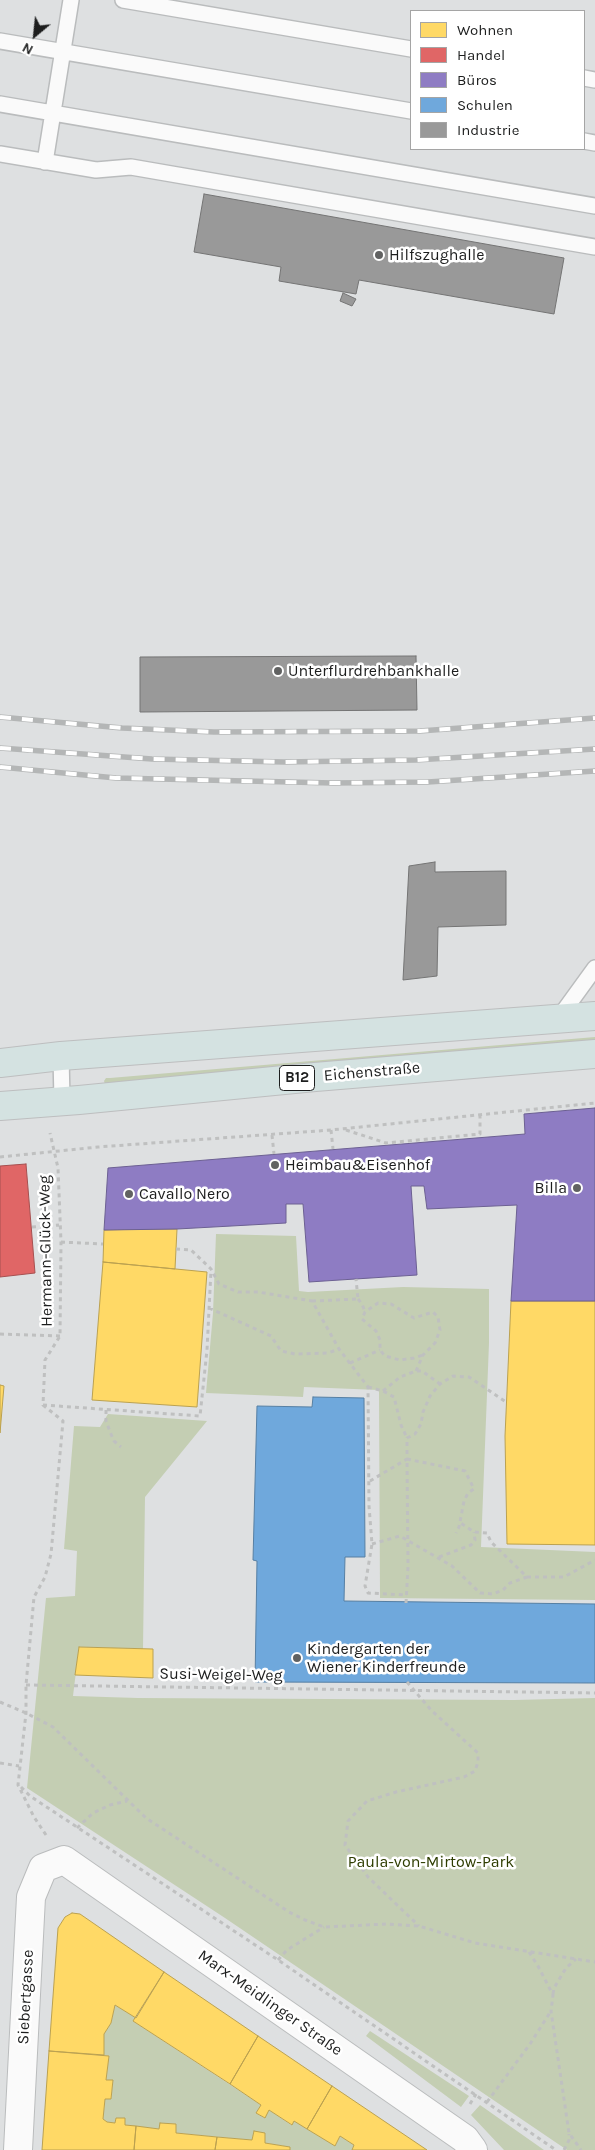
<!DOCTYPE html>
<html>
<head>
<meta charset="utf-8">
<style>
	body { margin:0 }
	#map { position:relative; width:595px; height:2150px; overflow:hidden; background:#dee0e1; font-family:Karla,sans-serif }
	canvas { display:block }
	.legend { position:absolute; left:410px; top:10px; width:175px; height:140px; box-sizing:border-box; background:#fff; border:1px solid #a5a5a5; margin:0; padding:6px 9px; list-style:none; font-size:15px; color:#1d1e1e }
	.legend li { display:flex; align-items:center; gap:10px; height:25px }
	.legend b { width:25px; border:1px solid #a5a5a5 }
	.north { position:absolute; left:10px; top:10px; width:50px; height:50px; -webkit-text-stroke:4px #fff; paint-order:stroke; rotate:208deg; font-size:14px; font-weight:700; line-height:20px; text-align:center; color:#1d1e1e }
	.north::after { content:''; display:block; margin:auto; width:18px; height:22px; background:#1d1e1e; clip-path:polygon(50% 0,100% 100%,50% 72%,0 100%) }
</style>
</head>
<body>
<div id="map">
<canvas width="595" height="2150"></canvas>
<ul class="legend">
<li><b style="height:14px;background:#ffd966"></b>Wohnen</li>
<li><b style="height:14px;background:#e06666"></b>Handel</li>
<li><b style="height:14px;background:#8e7cc3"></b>Büros</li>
<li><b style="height:14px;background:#6fa8dc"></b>Schulen</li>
<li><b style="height:14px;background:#999"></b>Industrie</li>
</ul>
<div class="north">N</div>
</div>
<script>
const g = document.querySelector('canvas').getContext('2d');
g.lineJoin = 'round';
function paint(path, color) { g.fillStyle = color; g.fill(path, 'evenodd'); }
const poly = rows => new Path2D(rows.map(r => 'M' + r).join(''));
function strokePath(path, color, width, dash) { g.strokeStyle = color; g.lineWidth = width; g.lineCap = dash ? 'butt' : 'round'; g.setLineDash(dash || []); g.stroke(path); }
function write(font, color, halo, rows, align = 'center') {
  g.font = font + ' Karla,sans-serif'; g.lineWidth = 5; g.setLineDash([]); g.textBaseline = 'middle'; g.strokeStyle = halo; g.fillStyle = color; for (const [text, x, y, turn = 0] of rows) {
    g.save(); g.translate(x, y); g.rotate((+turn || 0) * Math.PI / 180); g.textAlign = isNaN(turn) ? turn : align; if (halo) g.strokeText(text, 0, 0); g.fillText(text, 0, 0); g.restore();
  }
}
const green = poly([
	[595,1037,595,1045,105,1084,104,1081,106,1078,110,1078],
	[216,1234,296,1236,299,1291,308,1292,403,1287,489,1289,489,1343,481,1547,595,1552,595,1600,380,1598,379,1390,304,1387,303,1397,206,1393,213,1313],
	[108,1414,207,1421,145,1497,143,1649,79,1647,73,1696,138,1698,514,1700,595,1698,595,2150,567,2150,225,1918,27,1788,46,1598,75,1596,77,1551,64,1549,74,1426,100,1427],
	[115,2005,136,2018,133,2021,261,2105,256,2113,264,2118,269,2110,291,2125,294,2121,335,2146,340,2136,354,2145,352,2150,290,2150,289,2147,265,2143,254,2131,252,2140,176,2133,176,2124,161,2123,159,2129,125,2125,125,2118,116,2118,115,2123,107,2122,103,2119,105,2099,111,2099,113,2081,106,2080,109,2056,104,2055,104,2034,111,2023],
	[370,2031,469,2096,461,2107,366,2036],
	[480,2105,544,2150,504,2150,471,2115]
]);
const homes = poly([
	[142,1229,177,1229,175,1269,103,1262,104,1230,142,1229],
	[103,1262,207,1272,197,1407,92,1400,103,1262],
	[511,1301,595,1301,595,1545,507,1544,505,1436,511,1301],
	[0,1385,4,1386,0,1433,0,1385],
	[79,1647,153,1649,153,1678,75,1675,79,1647],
	[72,1913,80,1914,164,1972,136,2018,115,2005,111,2023,104,2034,104,2055,49,2051,58,1928,65,1917,72,1913],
	[164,1972,258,2036,230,2084,133,2021,164,1972],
	[258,2036,332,2086,307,2129,294,2121,292,2125,269,2110,265,2118,256,2113,261,2105,230,2084,258,2036],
	[49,2051,109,2056,106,2080,113,2080,111,2099,105,2099,103,2119,107,2122,115,2123,116,2118,125,2118,125,2125,136,2126,134,2150,42,2150,49,2051],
	[332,2086,427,2150,352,2150,354,2145,340,2136,335,2146,307,2129,332,2086],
	[160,2123,176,2124,176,2133,217,2137,215,2150,134,2150,136,2126,159,2129,160,2123],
	[254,2131,265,2133,265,2143,290,2147,290,2150,215,2150,217,2137,252,2140,254,2131]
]);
const shops = poly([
	[26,1164,35,1273,0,1277,0,1166,26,1164]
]);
const offices = poly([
	[595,1108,595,1301,511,1301,517,1205,427,1209,424,1186,411,1186,417,1275,309,1282,303,1204,286,1204,286,1223,177,1229,104,1230,108,1168,525,1134,524,1114,595,1108]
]);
const schools = poly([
	[313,1397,364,1398,365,1557,345,1557,344,1601,595,1604,595,1683,255,1682,257,1561,253,1560,257,1406,312,1407,313,1397]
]);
const industry = poly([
	[204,194,564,258,554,314,359,280,356,294,279,281,281,267,194,252,204,194],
	[343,293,356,299,352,306,340,301,343,293],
	[416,656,417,710,140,712,140,657,416,656],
	[435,862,435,872,506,871,506,925,438,927,437,976,403,980,409,866,435,862]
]);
const path = poly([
	[331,1130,333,1149],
	[346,1130,386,1143,480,1134,480,1116],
	[272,1135,274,1154],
	[0,1157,98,1147,331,1130,595,1103],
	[32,1227,59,1225],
	[61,1242,103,1244],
	[176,1249,191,1250,211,1269,219,1284,238,1292,258,1292,312,1301,339,1349,368,1387,369,1506,372,1544,365,1586,368,1593,407,1595],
	[358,1299,362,1304,365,1312],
	[312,1301,358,1299,356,1279],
	[209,1308,271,1336,281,1351,295,1354,328,1353,339,1349],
	[0,1334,60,1336],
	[350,1363,380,1350],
	[416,1371,423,1355,435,1343,440,1330,438,1317,433,1312,414,1318,391,1304,378,1303,365,1312,362,1319,376,1331,380,1340,380,1350,385,1356,400,1360,414,1358,423,1355],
	[368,1387,383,1391,394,1397,401,1425,407,1438],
	[383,1391,400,1377,416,1371,422,1371,440,1384],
	[43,1405,200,1416,207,1350,211,1270],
	[106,1410,106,1421,111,1434,114,1441,121,1447],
	[370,1481,407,1459,407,1438,415,1434,421,1424,423,1412,430,1396,440,1384,453,1376,469,1377,506,1402],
	[372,1544,400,1536,452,1566,480,1593,493,1594,503,1590,510,1583,527,1577,491,1542,487,1533,474,1532,459,1522],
	[439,1557,471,1545,475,1540,474,1532],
	[527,1577,564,1577,595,1560],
	[406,1603,408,1567,407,1459,465,1471,474,1489,468,1493,464,1501,459,1527,456,1533],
	[407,1682,431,1710,478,1753,478,1762,475,1771,464,1777,396,1792,367,1801,348,1821,345,1845,368,1877,419,1926],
	[26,1685,595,1693],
	[0,1702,26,1713,53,1727,146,1818,289,1912,305,1920,324,1927,387,1924,419,1926,475,1943,595,1962],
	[0,1763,19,1766],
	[21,1787,30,1796,278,1960,556,2150],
	[77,1828,93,1813,110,1805,127,1801],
	[46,1835,34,1817,18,1785,26,1713,26,1685,34,1597,45,1577,51,1554,63,1421,43,1405,45,1360,60,1336,61,1242,58,1168,50,1133],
	[529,1952,538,1966,553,1995,551,2011,569,2133,581,2150],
	[278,1960,287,1950,324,1927],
	[553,1994,554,1988,566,1968,576,1959],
	[487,2102,530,2044,551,2011],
	[470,2104,476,2094],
	[564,2150,569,2140,569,2134]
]);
const service = poly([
	[123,0,411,49],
	[0,41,411,111],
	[584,78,595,80],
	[0,104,595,206],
	[584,141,595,143],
	[0,154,96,170,131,167,595,247],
	[45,162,71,0],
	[558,1019,595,968],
	[61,1056,62,1100]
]);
const minor = poly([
	[18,2150,31,1897,43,1868,64,1860,452,2130,465,2139,473,2150]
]);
const primary = poly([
	[0,1063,61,1056,595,1016],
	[0,1106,79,1100,315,1077,595,1054]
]);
const rail = poly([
	[0,717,122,728,214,732,420,731,595,718],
	[0,748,152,759,284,762,416,760,595,749],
	[0,767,116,778,333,783,428,782,595,771]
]);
const markers = [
	[379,255,5,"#616262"],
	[278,671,5,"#616262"],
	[275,1165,5,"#616262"],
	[577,1188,5,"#616262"],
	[129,1194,5,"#616262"],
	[297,1658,5,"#616262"]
];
const shields = [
	[297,1078,35]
];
const shieldNames = [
	["B12",297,1078]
];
const poiNames = [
	["Hilfszughalle",389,255],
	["Unterflurdrehbankhalle",288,671],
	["Heimbau&Eisenhof",285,1165],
	["Billa",567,1188,"right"],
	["Cavallo Nero",139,1194],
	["Kindergarten der",307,1649],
	["Wiener Kinderfreunde",307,1667]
];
const streetNames = [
	["Eichenstraße",372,1072,-5],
	["Hermann-Glück-Weg",46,1251,-91],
	["Susi-Weigel-Weg",221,1675,1],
	["Siebertgasse",26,1997,-87],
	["Marx-Meidlinger Straße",270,2003,35]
];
const parkNames = [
	["Paula-von-Mirtow-Park",431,1862]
];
paint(green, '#c4ceb3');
paint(homes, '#ffd966');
strokePath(homes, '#bba150', 1);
paint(shops, '#e06666');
strokePath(shops, '#a65050', 1);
paint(offices, '#8e7cc3');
strokePath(offices, '#6c6092', 1);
paint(schools, '#6fa8dc');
strokePath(schools, '#567fa3', 1);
paint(industry, '#999');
strokePath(industry, '#747474', 1);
strokePath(service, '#babcbd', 18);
strokePath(minor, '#babcbd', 30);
strokePath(primary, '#bdbebf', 30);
strokePath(path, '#bfc0c0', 3, [4, 4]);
strokePath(service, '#fafafa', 15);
strokePath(minor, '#fafafa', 28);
strokePath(primary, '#d4e2e1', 28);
strokePath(rail, '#b4b6b6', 5.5);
strokePath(rail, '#fff', 4, [11]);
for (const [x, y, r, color] of markers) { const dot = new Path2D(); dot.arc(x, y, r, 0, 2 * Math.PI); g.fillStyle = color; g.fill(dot); strokePath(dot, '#fff', 2); }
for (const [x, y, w] of shields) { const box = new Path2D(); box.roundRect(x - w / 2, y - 12.5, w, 25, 4); g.fillStyle = '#fff'; g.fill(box); strokePath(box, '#1d1e1e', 1); }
write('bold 15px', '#1d1e1e', null, shieldNames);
write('16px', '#1d1e1e', '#fff', poiNames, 'left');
write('16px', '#1d1e1e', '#fff', streetNames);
write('16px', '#2e3d01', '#fff', parkNames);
</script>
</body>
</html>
